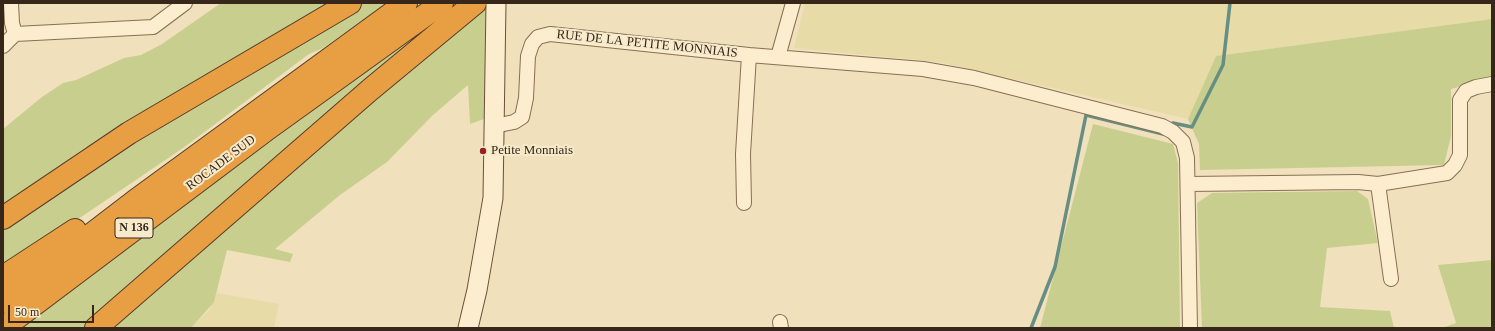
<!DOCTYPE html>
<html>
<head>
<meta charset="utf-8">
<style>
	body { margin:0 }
	#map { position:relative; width:1495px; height:331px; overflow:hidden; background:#f0e0bb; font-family:Georgia,serif }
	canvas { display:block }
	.frame { position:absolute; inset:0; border:4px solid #36271a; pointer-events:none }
	.scale { position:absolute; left:8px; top:305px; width:86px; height:18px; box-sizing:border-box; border:2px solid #36271a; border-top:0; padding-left:5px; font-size:12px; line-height:14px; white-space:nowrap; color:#36271a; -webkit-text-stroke:3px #f7eacb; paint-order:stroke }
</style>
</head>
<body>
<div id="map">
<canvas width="1495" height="331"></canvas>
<div class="frame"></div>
<div class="scale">50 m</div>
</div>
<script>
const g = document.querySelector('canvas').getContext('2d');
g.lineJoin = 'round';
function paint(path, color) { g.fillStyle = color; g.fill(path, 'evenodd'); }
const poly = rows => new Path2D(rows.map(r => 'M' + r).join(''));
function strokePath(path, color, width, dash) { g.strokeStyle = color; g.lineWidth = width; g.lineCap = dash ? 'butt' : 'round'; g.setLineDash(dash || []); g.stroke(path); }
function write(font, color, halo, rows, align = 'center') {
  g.font = font + ' Georgia,serif'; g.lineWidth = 4; g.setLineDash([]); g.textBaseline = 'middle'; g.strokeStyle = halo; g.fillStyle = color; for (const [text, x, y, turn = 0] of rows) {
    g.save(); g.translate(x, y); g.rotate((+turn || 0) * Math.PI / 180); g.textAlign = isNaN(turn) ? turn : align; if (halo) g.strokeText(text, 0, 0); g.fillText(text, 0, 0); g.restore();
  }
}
const farmland = poly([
	[805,3,1492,3,1492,19,1216,56,1188,119,939,62,794,48],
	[217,293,279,304,274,328,191,328,209,310]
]);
const green = poly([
	[221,3,336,3,91,148,86,147,3,205,3,129,42,97,63,83,76,80,124,58,141,55,162,44],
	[361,3,387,3,323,48,309,54,183,148,3,270,3,227,86,171],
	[460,3,88,328,22,328,199,194],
	[487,9,484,119,470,124,468,85,433,115,387,162,340,195,275,249,293,254,290,262,227,250,214,302,191,328,110,328,475,13],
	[1492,19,1492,78,1451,89,1451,136,1444,165,1200,170,1199,144,1188,119,1216,56],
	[1093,124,1173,144,1178,163,1180,328,1040,328],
	[1357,191,1368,199,1378,243,1327,248,1320,307,1390,311,1394,328,1202,328,1197,203,1212,193],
	[1492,260,1492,328,1442,328,1456,323,1438,265]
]);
const stream = poly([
	[1173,123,1192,127,1223,65,1230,3],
	[1031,328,1055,267,1086,115,1163,134]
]);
const street = poly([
	[15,34,153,27,185,3],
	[3,46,15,34,12,23,11,3],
	[749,55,923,69,974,78,1162,126,1173,132,1183,142,1187,158,1190,328],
	[778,57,793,3],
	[494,126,514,122,522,117,526,98,528,56,532,44,538,37,550,34,749,55,743,154,744,203],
	[1188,184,1358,182,1378,184,1391,279],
	[1378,184,1447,173,1455,165,1460,155,1460,100,1466,91,1476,87,1492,84],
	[780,322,781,328]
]);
const secondary = poly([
	[468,328,477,290,493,198,496,3]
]);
const highway = poly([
	[3,218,129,133,350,3],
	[3,277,75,230],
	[3,302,135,201,406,3],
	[3,328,266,130,442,3],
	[96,328,371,89,475,3]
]);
const markers = [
	[483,151,4,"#9b2021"]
];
const shields = [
	[134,228,38]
];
const shieldNames = [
	["N 136",134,228]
];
const streetNames = [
	["RUE DE LA PETITE MONNIAIS",647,44,6],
	["ROCADE SUD",221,163,-37]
];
const poiNames = [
	["Petite Monniais",491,151]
];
paint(farmland, '#e7dca8');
paint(green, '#c8cf8e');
strokePath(stream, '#678e84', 3.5);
strokePath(street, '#886f54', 16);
strokePath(secondary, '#6a5037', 21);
strokePath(highway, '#553d29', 24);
strokePath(street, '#fbedce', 14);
strokePath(secondary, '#fbedce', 19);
strokePath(highway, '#e89f43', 22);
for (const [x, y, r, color] of markers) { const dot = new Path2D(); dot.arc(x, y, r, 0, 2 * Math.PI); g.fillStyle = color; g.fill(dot); strokePath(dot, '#f7eacb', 1.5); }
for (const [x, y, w] of shields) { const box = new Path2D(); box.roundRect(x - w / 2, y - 10, w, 20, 3); g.fillStyle = '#f7eacb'; g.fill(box); strokePath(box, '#36271a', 1); }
write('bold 12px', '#36271a', null, shieldNames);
write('13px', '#36271a', '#f7eacb', streetNames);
write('13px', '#36271a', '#f7eacb', poiNames, 'left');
</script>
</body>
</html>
